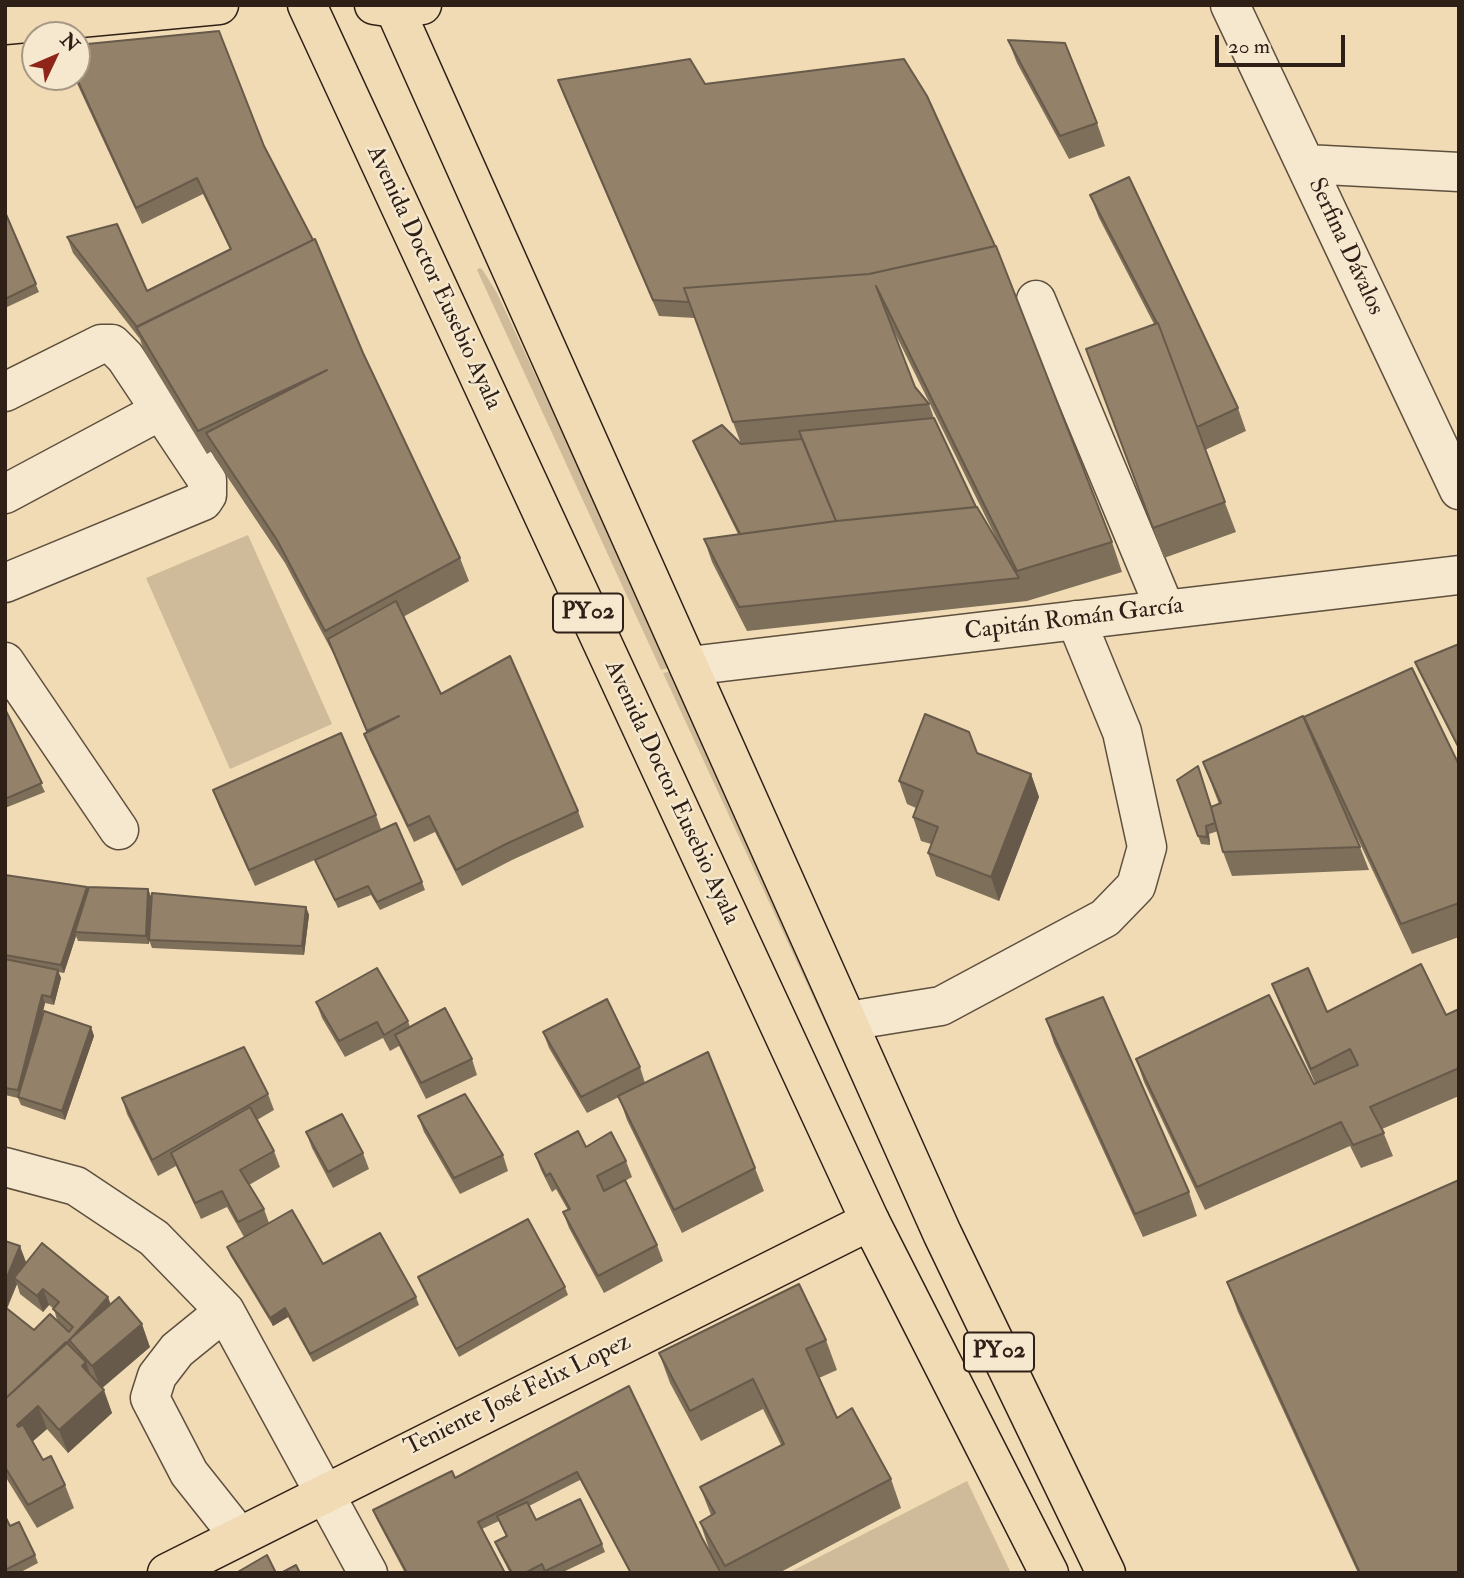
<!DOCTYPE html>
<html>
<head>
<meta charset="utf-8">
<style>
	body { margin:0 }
	#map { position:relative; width:1464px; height:1578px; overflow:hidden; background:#f0dbb4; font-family:"IM FELL Double Pica",serif }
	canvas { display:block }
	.frame { position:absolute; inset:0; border:7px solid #2f2017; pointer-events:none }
	.north { position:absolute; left:21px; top:21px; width:70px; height:70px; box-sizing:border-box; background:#f5e8ce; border:2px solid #a69885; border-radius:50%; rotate:46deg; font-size:19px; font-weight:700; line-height:28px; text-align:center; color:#2f2017 }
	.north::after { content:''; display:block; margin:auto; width:24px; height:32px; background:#8f2418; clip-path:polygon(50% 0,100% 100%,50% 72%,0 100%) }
	.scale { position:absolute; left:1215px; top:35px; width:130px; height:32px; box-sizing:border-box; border:4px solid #2f2017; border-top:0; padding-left:9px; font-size:21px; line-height:24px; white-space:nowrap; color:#2f2017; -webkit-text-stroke:5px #f5e8ce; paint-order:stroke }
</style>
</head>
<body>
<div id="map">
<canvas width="1464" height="1578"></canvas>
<div class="frame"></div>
<div class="north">N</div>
<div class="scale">20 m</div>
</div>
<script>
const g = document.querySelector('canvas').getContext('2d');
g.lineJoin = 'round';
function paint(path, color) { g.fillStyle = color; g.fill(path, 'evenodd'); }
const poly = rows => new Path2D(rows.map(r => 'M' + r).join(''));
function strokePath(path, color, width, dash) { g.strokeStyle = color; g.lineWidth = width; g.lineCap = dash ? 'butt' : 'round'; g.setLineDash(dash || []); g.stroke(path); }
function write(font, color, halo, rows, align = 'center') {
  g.font = font + ' "IM FELL Double Pica",serif'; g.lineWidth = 5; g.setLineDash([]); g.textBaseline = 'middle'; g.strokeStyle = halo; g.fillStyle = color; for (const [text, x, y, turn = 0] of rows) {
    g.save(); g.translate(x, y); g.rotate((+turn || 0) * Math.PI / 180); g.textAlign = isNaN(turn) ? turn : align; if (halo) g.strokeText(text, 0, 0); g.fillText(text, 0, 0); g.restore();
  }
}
const green = poly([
	[479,268,482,269,497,293,672,667,661,670,477,270],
	[248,535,332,724,230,769,146,578],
	[673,671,908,1202,663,673],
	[967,1481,1011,1573,788,1573]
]);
const minor = poly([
	[1230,5,1459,490],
	[1306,164,1459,172],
	[1036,300,1165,609],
	[5,392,101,344,112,344,125,357,207,480,207,495,203,501,5,583],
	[5,494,160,411],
	[5,662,119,830],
	[689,666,1459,575],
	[848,1021,941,1006,1105,918,1136,886,1147,847,1122,732,1076,620],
	[5,1167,76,1186,154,1238,225,1311,368,1573],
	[225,1311,177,1350,157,1376,150,1398,189,1473,239,1536]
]);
const major = poly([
	[374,5,394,8,422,5],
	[5,25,219,5],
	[167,1573,870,1221]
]);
const highway = poly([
	[307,5,870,1221,1049,1573],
	[393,5,942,1233,1106,1573]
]);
const wall = poly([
	[1008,40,1097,123,1105,146,1069,159,1017,63],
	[74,77,77,77,264,146,460,558,469,581,403,617,441,694,578,811,584,827,512,860,462,886,435,832,414,842,370,750,364,734,367,733,334,655,285,563,214,457,212,451,207,454,144,351,140,339,73,253,67,237,147,291,230,249,203,194,142,224],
	[558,80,705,84,1112,542,1122,572,1027,601,747,631,712,562,704,539,738,534,696,449,693,441,741,444,695,318,659,316,564,96],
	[890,323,1001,548,976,507,934,418,929,404,915,387],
	[1090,195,1238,408,1246,431,1205,450,1236,532,1164,558,1086,349,1154,324,1099,218],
	[5,212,39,292,5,308],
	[1459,644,1459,750,1418,670,1415,662],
	[5,709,45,792,5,808],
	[1306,724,1459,765,1459,937,1412,954,1339,799,1360,847,1369,870,1232,876,1223,852,1218,831,1209,834,1210,845,1201,844,1177,780,1212,807,1219,804,1203,762],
	[977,753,1031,774,1039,797,999,901,936,876,928,853,931,844,921,841,913,817,916,808,907,804,899,781],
	[213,790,376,815,381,829,422,882,425,890,380,910,371,895,338,908,315,860,333,852,255,886,219,806],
	[5,875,88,890,148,889,151,897,149,944,78,941,76,936,64,973,58,972,61,978,54,1005,45,1003,41,1020,91,1027,94,1036,65,1120,21,1105,18,1098,5,1095],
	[306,907,309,915,304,955,152,948,149,940],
	[1272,984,1327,1012,1446,1015,1459,1009,1459,1096,1382,1129,1393,1156,1361,1168,1350,1146,1205,1210,1144,1082,1136,1059,1315,1083,1281,1007],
	[316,1002,408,1021,410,1027,472,1059,477,1075,426,1099,399,1046,390,1051,383,1038,345,1057,322,1018],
	[1046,1019,1189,1192,1197,1216,1143,1237,1054,1043],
	[543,1032,640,1067,645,1083,755,1168,764,1191,682,1233,627,1120,619,1097,587,1113,549,1048],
	[268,1094,274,1110,257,1120,274,1151,280,1167,249,1185,264,1209,269,1223,323,1264,416,1297,419,1305,313,1362,288,1317,273,1326,230,1255,227,1247,244,1237,227,1207,201,1219,176,1166,158,1176,127,1114,122,1098],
	[418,1116,503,1155,508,1171,460,1194,424,1132],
	[306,1132,363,1153,369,1169,333,1188,312,1148],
	[586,1147,626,1161,632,1177,625,1181,657,1245,663,1261,604,1293,569,1228,563,1212,568,1210,556,1189,552,1192,541,1170,535,1154],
	[5,1241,26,1262,25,1265,111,1304,150,1347,102,1388,112,1413,68,1453,47,1429,32,1442,43,1460,65,1485,74,1508,37,1528,5,1476],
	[17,1284,20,1294,43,1312,49,1305,54,1309,57,1320,34,1330,7,1309],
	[418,1277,565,1287,568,1295,459,1357,421,1285],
	[1227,1282,1459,1573,1358,1573,1238,1312],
	[826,1340,837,1370,819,1378,837,1418,891,1479,901,1508,779,1573,722,1573,710,1552,700,1522,711,1515,700,1487,781,1445,763,1409,701,1441,670,1383,659,1353],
	[629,1386,702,1538,721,1573,630,1573,580,1480,529,1506,536,1520,602,1544,605,1552,561,1573,510,1573,498,1550,495,1542,506,1536,499,1521,482,1529,505,1573,405,1573,376,1518,373,1510,455,1478],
	[5,1516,10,1526,35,1555,38,1563,19,1573,5,1573]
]);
const shadedWall = poly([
	[1031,774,1039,797,999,901,991,877],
	[1206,826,1209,834,1210,845,1207,837],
	[87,887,90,895,75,932,76,936,64,973,61,965],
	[148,889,151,897,149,944,146,936],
	[306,907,309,915,304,955,302,946],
	[58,970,61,978,54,1005,51,997],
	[42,995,45,1003,21,1099,18,1090],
	[91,1027,94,1036,65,1120,62,1111],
	[20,1246,26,1262,18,1281,14,1278,17,1284,5,1312,5,1282],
	[43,1289,49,1305,43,1312,37,1296],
	[108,1297,114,1313,69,1340],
	[285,1308,288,1317,273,1326,270,1318],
	[142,1324,150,1347,101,1389,92,1366],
	[86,1362,94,1386,82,1366],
	[104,1390,112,1413,68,1453,59,1430],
	[38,1406,47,1429,25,1448,17,1425]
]);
const building = poly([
	[219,31,264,146,313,240,137,327,67,237,117,224,147,291,231,249,197,178,136,208,76,77,77,77,77,45,219,31],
	[1008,40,1065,43,1097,123,1060,136,1008,40],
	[690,59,705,84,904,59,927,96,995,246,869,274,684,288,689,302,653,300,558,80,690,59],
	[1129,177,1238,408,1197,427,1158,323,1157,323,1090,195,1129,177],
	[5,212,36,284,5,299,5,212],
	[315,239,363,353,460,558,325,631,277,540,206,433,327,370,198,431,136,327,315,239],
	[996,246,1112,542,1017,571,876,286,915,387,929,404,733,422,684,288,869,274,996,246],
	[1158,323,1225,502,1153,528,1086,349,1158,323],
	[934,418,976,507,836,521,799,431,934,418],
	[722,425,741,444,802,439,836,521,740,534,693,441,722,425],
	[977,507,1019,578,739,607,704,539,837,521,977,507],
	[396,601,441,694,510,656,578,811,506,844,456,870,429,816,408,826,364,734,399,716,367,731,328,639,396,601],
	[1459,644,1459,748,1415,662,1459,644],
	[1412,668,1459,765,1459,903,1401,924,1304,717,1412,668],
	[5,709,42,783,5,799,5,709],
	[925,714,969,732,977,753,1031,774,991,877,928,853,938,827,913,817,923,791,899,781,925,714],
	[1303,716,1360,847,1223,852,1211,807,1221,803,1203,762,1303,716],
	[341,733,376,815,249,870,213,790,341,733],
	[1198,766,1211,807,1215,823,1206,826,1207,837,1198,836,1177,780,1198,766],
	[396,823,422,882,377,902,368,886,335,900,315,860,396,823],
	[5,875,87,887,61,965,5,955,5,875],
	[89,887,148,889,146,936,75,932,89,887],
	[152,893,306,907,302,946,149,940,152,893],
	[5,959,58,970,51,997,42,995,18,1090,5,1088,5,959],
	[1421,964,1446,1015,1459,1009,1459,1068,1370,1107,1384,1133,1353,1145,1341,1122,1197,1187,1136,1059,1269,995,1314,1084,1358,1065,1350,1049,1311,1069,1272,984,1308,968,1327,1012,1421,964],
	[377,968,408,1021,384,1035,377,1022,339,1041,316,1002,377,968],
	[1103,997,1189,1192,1135,1214,1046,1019,1103,997],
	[607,999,640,1067,581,1097,543,1032,607,999],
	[445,1008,472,1059,421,1083,395,1035,445,1008],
	[44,1011,91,1027,62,1111,18,1097,44,1011],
	[244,1047,268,1094,152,1160,122,1098,244,1047],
	[708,1052,755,1168,674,1210,618,1096,708,1052],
	[465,1094,503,1155,454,1178,418,1116,465,1094],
	[250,1107,274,1151,240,1170,264,1209,238,1222,222,1191,195,1203,171,1153,250,1107],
	[342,1114,363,1153,328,1172,306,1132,342,1114],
	[578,1131,586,1147,611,1132,626,1161,597,1176,604,1191,625,1180,657,1245,598,1276,563,1212,570,1209,550,1173,546,1176,535,1154,578,1131],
	[1459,1180,1459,1573,1360,1573,1227,1282,1459,1180],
	[292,1210,323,1264,380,1233,416,1297,310,1354,285,1308,270,1318,227,1247,292,1210],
	[528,1219,565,1287,456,1349,418,1277,528,1219],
	[5,1241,20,1246,5,1282,5,1241],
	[42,1243,108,1297,67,1343,5,1399,5,1307,34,1330,50,1314,69,1332,73,1327,53,1309,59,1302,43,1289,37,1296,14,1278,42,1243],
	[799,1284,826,1340,806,1349,837,1418,852,1408,891,1479,725,1566,700,1522,715,1513,700,1487,784,1444,753,1379,690,1411,659,1353,799,1284],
	[119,1297,142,1324,92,1366,69,1340,119,1297],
	[66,1342,86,1362,82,1366,104,1390,59,1430,38,1406,17,1425,18,1427,23,1425,43,1460,51,1456,65,1485,28,1505,5,1467,5,1399,66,1342],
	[629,1386,702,1538,721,1573,631,1573,577,1472,478,1522,505,1573,407,1573,373,1510,452,1471,455,1478,629,1386],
	[580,1499,602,1544,545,1571,542,1564,525,1573,512,1573,495,1542,507,1536,497,1516,527,1502,536,1520,580,1499],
	[5,1516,10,1526,19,1522,35,1555,5,1570,5,1516],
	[267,1555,276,1573,236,1573,267,1555],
	[296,1565,300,1573,281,1573,296,1565]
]);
const shields = [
	[588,613,70],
	[999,1352,70]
];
const shieldNames = [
	["PY02",588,613],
	["PY02",999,1352]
];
const streetNames = [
	["Serfina Dávalos",1345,247,65],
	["Avenida Doctor Eusebio Ayala",433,278,65],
	["Capitán Román García",1074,620,-7],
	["Avenida Doctor Eusebio Ayala",671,793,65],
	["Teniente José Felix Lopez",518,1396,-26]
];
paint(green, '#cfbb99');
strokePath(minor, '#5f4f3e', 41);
strokePath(major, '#2f2017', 41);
strokePath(highway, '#2f2017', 41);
strokePath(minor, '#f5e8ce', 38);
strokePath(major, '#f0dbb4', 38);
strokePath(highway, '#f0dbb4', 38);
paint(wall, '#7e6f5a');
paint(shadedWall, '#675a4a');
paint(building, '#938169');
strokePath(building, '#675a4a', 2);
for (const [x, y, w] of shields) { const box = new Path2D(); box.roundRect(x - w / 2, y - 19.5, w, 39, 5); g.fillStyle = '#f5e8ce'; g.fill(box); strokePath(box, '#2f2017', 2); }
write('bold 23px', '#2f2017', null, shieldNames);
write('24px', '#2f2017', '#f5e8ce', streetNames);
</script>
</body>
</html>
